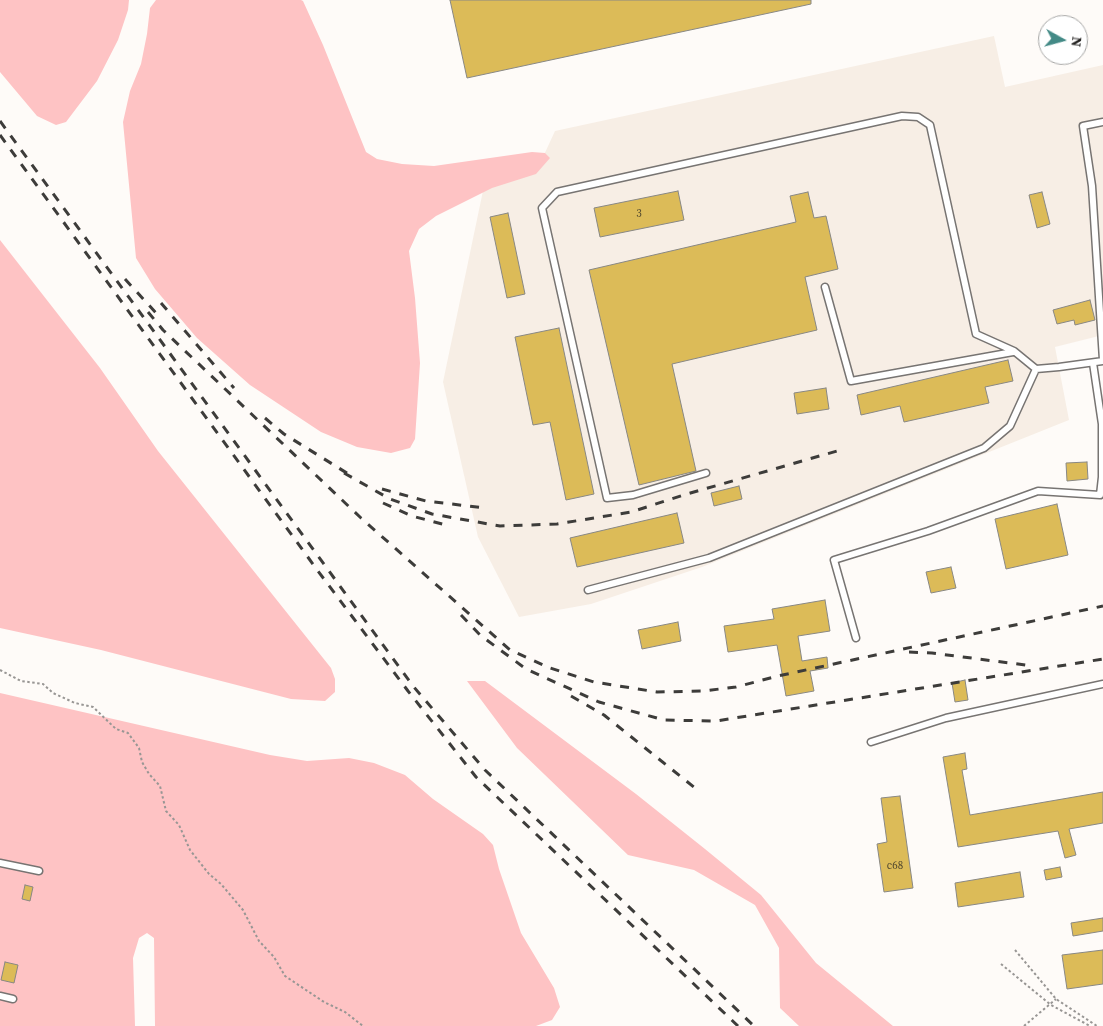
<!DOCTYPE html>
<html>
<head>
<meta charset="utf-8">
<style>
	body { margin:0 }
	#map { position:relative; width:1103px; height:1026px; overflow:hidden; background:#fefbf8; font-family:"Source Serif 4",serif }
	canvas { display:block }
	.north { position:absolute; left:1038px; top:15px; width:50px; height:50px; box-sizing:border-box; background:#fff; border:1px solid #a6a6a5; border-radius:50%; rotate:97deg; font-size:14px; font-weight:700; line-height:20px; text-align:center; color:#21201f }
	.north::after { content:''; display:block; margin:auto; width:18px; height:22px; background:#438a86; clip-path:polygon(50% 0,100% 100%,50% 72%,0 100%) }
</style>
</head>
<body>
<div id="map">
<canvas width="1103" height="1026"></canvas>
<div class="north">N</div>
</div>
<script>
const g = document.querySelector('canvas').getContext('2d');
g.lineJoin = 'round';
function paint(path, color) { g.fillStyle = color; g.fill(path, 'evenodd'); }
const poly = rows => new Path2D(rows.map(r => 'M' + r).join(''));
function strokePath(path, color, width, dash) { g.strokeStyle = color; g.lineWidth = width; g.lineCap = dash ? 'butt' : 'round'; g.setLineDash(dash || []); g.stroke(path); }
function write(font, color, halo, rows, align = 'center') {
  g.font = font + ' "Source Serif 4",serif'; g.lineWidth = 4; g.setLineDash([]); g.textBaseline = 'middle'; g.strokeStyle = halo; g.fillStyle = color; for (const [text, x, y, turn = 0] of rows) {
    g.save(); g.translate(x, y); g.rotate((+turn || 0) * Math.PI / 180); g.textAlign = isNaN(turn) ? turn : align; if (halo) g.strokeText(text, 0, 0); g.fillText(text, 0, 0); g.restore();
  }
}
const built = poly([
	[994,36,1005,87,1103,65,1103,335,1055,347,1069,420,702,567,591,604,519,617,478,537,443,382,484,186,537,170,555,131]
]);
const green = poly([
	[0,0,129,0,128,10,118,40,97,81,66,122,56,125,37,116,0,72],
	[156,0,301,0,303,1,323,45,366,152,377,159,402,164,434,166,532,152,545,153,550,158,536,174,492,188,436,216,419,229,409,251,415,298,420,363,415,439,410,448,391,453,357,447,321,432,250,385,197,338,155,289,136,258,123,122,130,91,141,64,147,34,150,8],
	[0,240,100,368,158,451,331,668,335,679,335,692,325,701,291,699,101,650,0,628],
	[467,681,485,681,636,794,705,849,761,895,816,963,893,1026,799,1026,780,1008,779,948,755,905,694,870,628,855,517,748],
	[0,693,270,755,307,761,349,758,374,763,405,775,433,799,483,834,493,845,499,869,521,933,554,988,560,1007,552,1020,536,1026,155,1026,154,938,147,933,139,938,133,958,135,1026,0,1026]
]);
const building = poly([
	[450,0,811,0,811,4,467,78,450,0],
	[678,191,684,220,600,237,594,208,678,191],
	[808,192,814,218,826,216,838,269,805,277,817,330,672,364,696,471,639,485,589,270,796,222,790,196,808,192],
	[1042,192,1050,224,1037,228,1029,195,1042,192],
	[508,213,525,294,507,298,490,217,508,213],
	[1090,300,1095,320,1075,325,1074,320,1057,324,1053,310,1090,300],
	[559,328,594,494,566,500,550,422,533,425,515,337,559,328],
	[1008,360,1013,381,985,387,989,403,904,422,900,406,861,415,857,395,1008,360],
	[826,388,829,409,797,414,794,393,826,388],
	[1087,462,1088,479,1067,481,1066,463,1087,462],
	[739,486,742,499,714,506,711,493,739,486],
	[1057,504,1068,555,1006,569,995,519,1057,504],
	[677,513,684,543,577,567,570,538,677,513],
	[951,567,956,588,931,593,926,572,951,567],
	[825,600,830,631,798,636,802,661,827,657,828,668,810,671,814,691,786,696,777,645,728,652,724,626,774,619,772,609,825,600],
	[678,622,681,641,642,649,638,630,678,622],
	[965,680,968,700,955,702,952,683,965,680],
	[965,753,967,769,962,770,970,815,1103,792,1103,823,1069,829,1076,855,1065,858,1058,831,958,847,943,757,965,753],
	[900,796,913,888,884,892,877,844,887,842,881,798,900,796],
	[1060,867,1062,877,1046,880,1044,870,1060,867],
	[1020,872,1024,897,958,907,955,883,1020,872],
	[25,885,33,887,30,901,22,899,25,885],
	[1103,918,1103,931,1073,936,1071,923,1103,918],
	[1103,950,1103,984,1067,989,1062,955,1103,950],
	[5,962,18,965,14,983,1,980,5,962]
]);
const path = poly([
	[0,670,21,681,43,684,53,693,75,703,93,707,116,729,128,733,139,748,142,762,149,774,160,786,166,811,179,825,190,850,209,874,221,884,243,910,259,941,274,957,285,976,324,1002,345,1012,363,1026],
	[1015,950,1056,999,1097,1026],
	[1001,964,1051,1005,1090,1026],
	[1024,1026,1056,999]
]);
const service = poly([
	[1103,122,1083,126,1092,186,1103,360],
	[825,287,851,381,1013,352],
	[706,473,633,495,607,498,542,208,557,192,902,116,918,117,930,125,976,334,1014,351,1036,369,1059,367,1103,361],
	[588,590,709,558,984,448,1010,426,1036,369],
	[856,638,834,560,928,531,1038,491,1100,495,1102,477,1102,424,1093,363],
	[871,742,946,718,1103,684],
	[0,863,39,871],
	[0,996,13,999]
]);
const rail = poly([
	[0,121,413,686,485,770,754,1026],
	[0,135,318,571,408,691,476,777,738,1026],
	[125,279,157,314],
	[161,303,234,388],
	[148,312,163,330,361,518,510,650,550,668,594,682,657,692,703,691,736,687,778,676,1103,606],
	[265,418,284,434,350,475],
	[344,473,390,499,432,514,500,526,557,524,631,512,687,494,837,451],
	[382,489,426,501,485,508],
	[383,503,412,516,446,525],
	[461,615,480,635,526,669,599,702,664,720,716,721,1103,659],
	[909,652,932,653,1033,666],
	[571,696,604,715,700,792]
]);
const numberNames = [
	["3",639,214],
	["с68",895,866]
];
paint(built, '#f7eee5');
paint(green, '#fec3c4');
paint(building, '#dcbb58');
strokePath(building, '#898884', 1);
strokePath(service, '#777472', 9);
strokePath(path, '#989694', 2, [2.5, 2.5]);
strokePath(service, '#fff', 6);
strokePath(rail, '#3d3c3a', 3, [9, 9]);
write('11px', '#50472d', null, numberNames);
</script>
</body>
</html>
